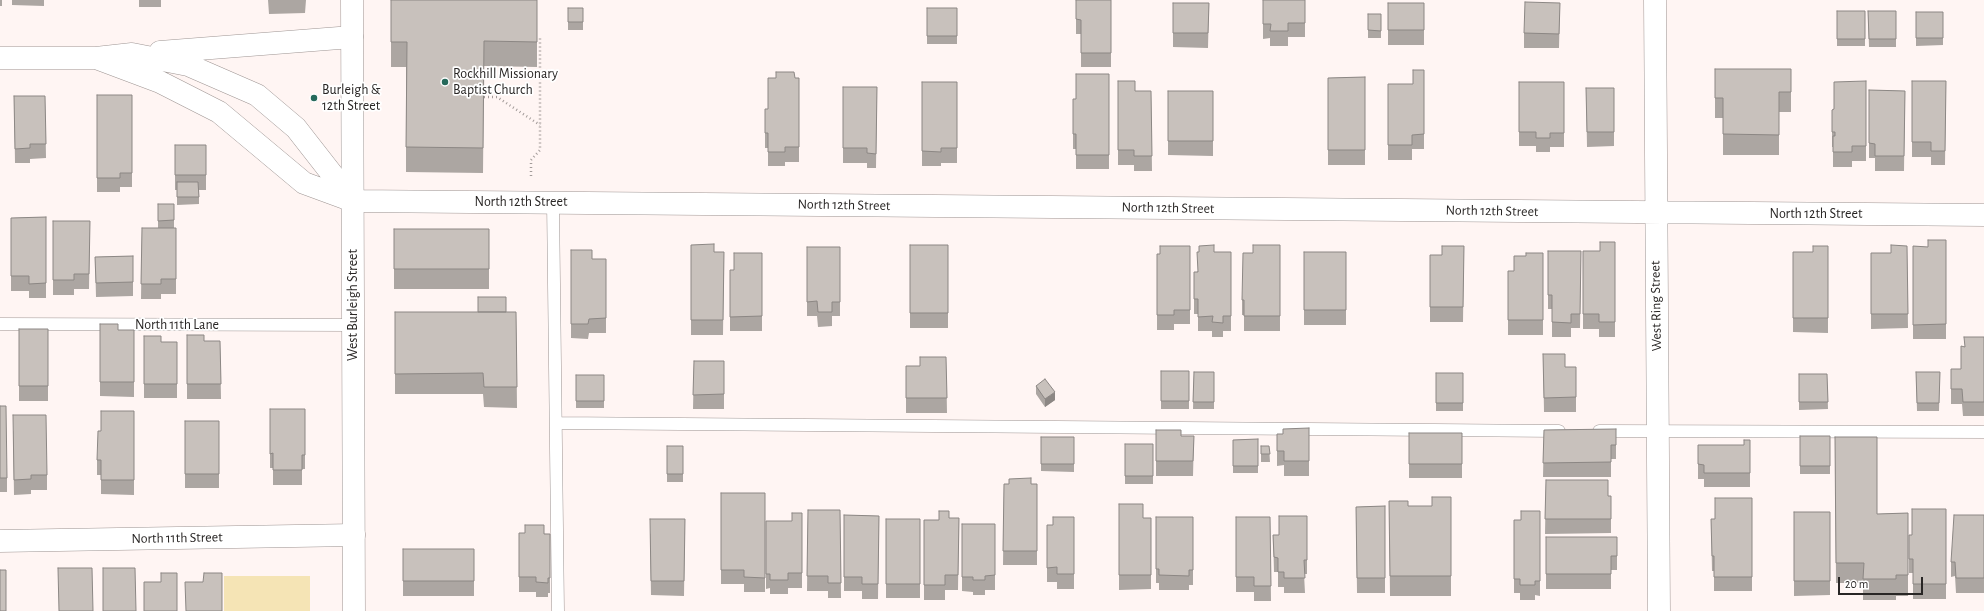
<!DOCTYPE html>
<html>
<head>
<meta charset="utf-8">
<style>
	body { margin:0 }
	#map { position:relative; width:1984px; height:611px; overflow:hidden; background:#fff5f3; font-family:"Alegreya Sans",sans-serif }
	canvas { display:block }
	.scale { position:absolute; left:1838px; top:577px; width:85px; height:18px; box-sizing:border-box; border:2px solid #292625; border-top:0; padding-left:5px; font-size:12px; line-height:14px; white-space:nowrap; color:#292625; -webkit-text-stroke:3px #fff; paint-order:stroke }
</style>
</head>
<body>
<div id="map">
<canvas width="1984" height="611"></canvas>
<div class="scale">20 m</div>
</div>
<script>
const g = document.querySelector('canvas').getContext('2d');
g.lineJoin = 'round';
function paint(path, color) { g.fillStyle = color; g.fill(path, 'evenodd'); }
const poly = rows => new Path2D(rows.map(r => 'M' + r).join(''));
function strokePath(path, color, width, dash) { g.strokeStyle = color; g.lineWidth = width; g.lineCap = dash ? 'butt' : 'round'; g.setLineDash(dash || []); g.stroke(path); }
function write(font, color, halo, rows, align = 'center') {
  g.font = font + ' "Alegreya Sans",sans-serif'; g.lineWidth = 3.5; g.setLineDash([]); g.textBaseline = 'middle'; g.strokeStyle = halo; g.fillStyle = color; for (const [text, x, y, turn = 0] of rows) {
    g.save(); g.translate(x, y); g.rotate((+turn || 0) * Math.PI / 180); g.textAlign = isNaN(turn) ? turn : align; if (halo) g.strokeText(text, 0, 0); g.fillText(text, 0, 0); g.restore();
  }
}
const green = poly([
	[224,576,310,576,310,611,224,611]
]);
const path = poly([
	[484,97,497,97,540,125],
	[531,176,531,160,540,150,540,38]
]);
const lane = poly([
	[553,202,558,611],
	[0,324,353,325],
	[556,423,1559,431],
	[1599,431,1984,432]
]);
const street = poly([
	[1655,0,1659,611],
	[160,52,352,37],
	[0,58,96,58,132,54,188,65,257,95,296,128,353,201],
	[96,58,160,82,219,112,304,183,353,201,1984,215],
	[0,541,354,535]
]);
const secondary = poly([
	[352,0,354,611]
]);
const wall = poly([
	[0,0,2,0,2,6,0,6],
	[12,0,44,0,44,6,12,5],
	[139,0,161,0,161,7,139,7],
	[268,0,306,0,305,13,269,14],
	[391,0,537,0,537,67,484,66,483,173,406,172,406,67,391,67],
	[1076,0,1111,0,1111,67,1081,67,1081,34,1076,34],
	[1263,0,1305,0,1305,37,1288,37,1288,46,1270,46,1270,38,1263,39],
	[1173,3,1209,3,1208,48,1173,47],
	[1388,3,1424,3,1424,45,1388,45],
	[1560,3,1559,48,1524,48,1524,33],
	[568,8,583,8,583,30,568,30],
	[927,8,957,8,957,44,927,44],
	[1837,11,1865,11,1865,46,1837,46],
	[1868,11,1896,11,1896,47,1869,47],
	[1916,12,1943,12,1943,45,1916,46],
	[1368,14,1381,14,1381,38,1368,38],
	[1715,69,1791,69,1791,112,1779,112,1779,155,1723,155,1723,118,1715,118],
	[1424,70,1424,149,1412,149,1412,160,1388,160,1388,84,1413,84],
	[1109,74,1109,169,1076,169,1076,149,1073,149,1073,99,1076,99],
	[1365,77,1365,165,1328,165,1328,78],
	[795,78,799,78,799,162,785,162,785,166,768,166,768,148,765,148,765,109,768,109],
	[1118,81,1135,91,1151,91,1152,171,1134,171,1134,165,1118,165],
	[1866,81,1866,161,1852,161,1852,167,1833,167,1833,147,1832,147,1832,110,1834,109],
	[1912,81,1946,81,1945,165,1931,165,1931,157,1912,157],
	[922,82,957,82,957,163,941,163,941,166,922,166],
	[1519,82,1564,82,1564,147,1550,147,1550,152,1536,152,1536,146,1519,146],
	[843,87,877,87,876,168,867,168,867,163,843,163],
	[1586,88,1614,88,1614,146,1587,147],
	[1869,90,1905,91,1904,171,1875,171,1875,158,1869,158],
	[1168,91,1213,91,1213,156,1168,155],
	[97,95,132,95,132,187,120,187,120,192,97,192],
	[14,96,45,96,46,158,30,159,30,163,15,163],
	[175,145,206,145,206,190,199,190,199,204,177,205,177,190,175,190],
	[158,204,174,204,174,228,176,228,176,294,161,294,161,299,141,299,142,228,158,228],
	[46,217,46,298,29,298,29,291,11,291,11,218],
	[53,221,90,221,89,289,74,289,74,295,53,295],
	[394,229,489,229,489,289,394,289],
	[1946,240,1946,339,1913,339,1913,246,1928,247],
	[1615,242,1615,337,1599,337,1599,329,1583,329,1583,251,1600,251],
	[691,245,714,252,724,252,723,335,691,335],
	[910,245,948,245,948,328,910,328],
	[1280,245,1280,331,1244,331,1244,315,1242,315,1242,300,1253,253],
	[1190,246,1190,324,1174,324,1174,330,1157,330,1157,254,1160,254],
	[1464,246,1463,322,1430,322,1430,255,1442,255],
	[1828,246,1828,333,1793,332,1793,252,1813,252],
	[1907,246,1908,328,1871,329,1871,253,1891,253],
	[807,247,840,247,840,316,832,316,832,326,818,327,817,316,807,316],
	[571,250,592,259,606,259,606,333,589,333,588,339,571,338],
	[1548,251,1581,251,1580,328,1571,328,1571,337,1552,337,1552,309,1548,309],
	[1214,252,1231,252,1231,331,1223,331,1223,337,1212,337,1212,331,1198,331,1198,314,1194,314,1194,272,1197,272],
	[1304,252,1346,252,1346,325,1304,325],
	[762,253,762,331,730,331,730,270,734,270],
	[1543,253,1543,335,1508,335,1508,271,1514,271],
	[133,256,133,296,96,297,95,257],
	[395,312,516,312,517,408,484,407,483,394,395,394],
	[100,324,118,330,134,330,134,397,100,396],
	[19,329,48,329,48,401,19,401],
	[187,335,204,341,220,341,221,399,187,399],
	[144,336,161,342,177,342,177,398,144,398],
	[1984,337,1984,416,1963,416,1962,404,1951,404,1951,369,1961,369,1964,347],
	[1543,354,1565,367,1576,367,1576,412,1544,412],
	[946,357,947,413,906,413,906,366,920,366],
	[694,361,724,361,724,409,693,409],
	[1161,371,1189,371,1189,409,1161,409],
	[1194,372,1214,372,1214,409,1193,409],
	[1916,372,1940,372,1939,411,1917,411],
	[1436,373,1463,373,1463,411,1436,411],
	[1799,374,1827,374,1828,409,1799,410],
	[576,375,604,375,604,408,576,408],
	[1036,386,1055,400,1045,407,1036,394],
	[0,406,7,478,7,492,0,492],
	[270,409,305,409,305,469,302,469,302,485,273,485,273,468,270,468],
	[134,411,134,495,101,494,101,475,97,475,97,460,101,431],
	[185,421,219,421,219,488,185,488],
	[1309,428,1309,476,1284,476,1284,465,1277,466,1277,434,1283,434],
	[1616,429,1616,459,1611,459,1611,477,1543,477,1544,430],
	[13,430,47,475,47,490,31,490,31,494,14,495],
	[1156,430,1181,436,1194,436,1193,476,1156,476],
	[1409,433,1462,433,1462,478,1409,478],
	[1800,436,1830,436,1830,474,1800,474],
	[1041,437,1074,437,1074,472,1041,471],
	[1835,437,1877,514,1908,513,1908,596,1896,596,1896,600,1863,600,1863,583,1836,583],
	[1258,439,1258,473,1233,473,1233,440],
	[1750,440,1750,487,1704,487,1704,479,1698,479,1698,445,1744,445],
	[1125,444,1153,444,1153,484,1125,484],
	[667,446,683,446,683,482,667,482],
	[1261,446,1269,446,1270,462,1261,462],
	[1546,480,1608,496,1611,496,1611,533,1545,534],
	[1004,484,1037,484,1037,565,1003,565],
	[721,493,765,493,765,592,744,592,744,584,721,584],
	[1451,497,1451,596,1390,596,1389,501,1408,506,1432,506],
	[1752,498,1752,591,1714,591,1714,571,1712,571,1711,519,1715,519],
	[1119,504,1143,518,1151,518,1151,589,1119,590],
	[1385,506,1385,593,1357,593,1356,507],
	[1946,509,1946,599,1913,599,1913,573,1909,573,1909,549,1912,535],
	[808,510,840,510,841,598,828,598,828,591,807,591],
	[1540,511,1540,596,1535,595,1535,600,1520,600,1520,593,1514,593,1514,520,1521,520],
	[1794,512,1830,512,1830,595,1794,596],
	[802,513,802,588,788,588,788,594,770,594,770,588,766,589,766,521,792,521],
	[844,515,879,516,878,599,862,599,862,591,844,591],
	[1984,515,1984,593,1956,593,1955,576,1951,577,1951,562],
	[1307,516,1307,574,1304,574,1305,593,1284,593,1284,587,1278,587,1278,572,1274,572,1273,535,1279,535],
	[1074,517,1074,589,1057,589,1057,582,1047,582,1047,525,1053,525],
	[1156,517,1193,517,1193,585,1189,585,1189,590,1159,590,1159,583,1156,583],
	[1236,517,1270,517,1271,601,1254,601,1254,592,1236,592],
	[949,518,959,518,958,590,945,590,945,600,924,600,924,520,939,520],
	[685,519,684,596,651,595,650,534],
	[886,519,920,519,920,598,886,598],
	[962,524,995,524,995,590,985,590,985,595,973,595,973,592,962,591],
	[519,533,550,534,550,593,548,593,548,597,536,597,536,592,519,592],
	[1546,537,1617,537,1617,570,1611,570,1611,589,1546,589],
	[403,549,474,549,474,596,403,596]
]);
const shadedWall = poly([
	[1055,392,1055,400,1045,407,1045,399]
]);
const building = poly([
	[391,0,537,0,537,42,484,41,483,148,406,147,407,42,391,42,391,0],
	[1076,0,1111,0,1111,53,1081,53,1081,20,1076,19,1076,0],
	[1263,0,1305,0,1305,23,1288,23,1288,31,1270,31,1271,24,1263,24,1263,0],
	[1525,2,1560,3,1559,34,1524,33,1525,2],
	[1173,3,1209,3,1208,33,1173,33,1173,3],
	[1388,3,1424,3,1424,30,1388,30,1388,3],
	[568,8,583,8,583,22,568,22,568,8],
	[927,8,957,8,957,36,927,36,927,8],
	[1837,11,1865,11,1865,39,1837,39,1837,11],
	[1868,11,1896,11,1896,39,1869,39,1868,11],
	[1916,12,1943,12,1943,38,1916,38,1916,12],
	[1368,14,1381,14,1381,31,1368,30,1368,14],
	[1715,69,1791,69,1791,92,1779,92,1779,135,1723,134,1723,98,1715,98,1715,69],
	[1413,70,1424,70,1424,134,1412,135,1412,145,1388,145,1388,84,1413,84,1413,70],
	[776,72,794,72,795,78,799,78,799,147,785,147,785,152,768,152,768,133,765,133,765,109,768,109,768,78,776,78,776,72],
	[1076,74,1109,74,1109,155,1076,155,1076,134,1073,134,1073,99,1076,99,1076,74],
	[1365,77,1365,150,1328,150,1328,78,1365,77],
	[1118,81,1135,81,1135,91,1151,91,1152,156,1134,156,1134,150,1118,150,1118,81],
	[1866,81,1866,146,1852,146,1852,152,1833,152,1833,136,1835,136,1835,132,1832,132,1832,110,1834,109,1834,82,1866,81],
	[1912,81,1946,81,1945,151,1931,151,1931,142,1912,142,1912,81],
	[922,82,957,82,957,148,941,148,941,152,922,151,922,82],
	[1519,82,1564,82,1564,133,1550,133,1550,138,1536,138,1536,132,1519,132,1519,82],
	[843,87,877,87,876,154,867,153,867,148,843,148,843,87],
	[1586,88,1614,88,1614,132,1587,132,1586,88],
	[1869,90,1905,91,1904,156,1875,156,1875,144,1869,143,1869,90],
	[1168,91,1213,91,1213,141,1168,141,1168,91],
	[97,95,132,95,132,173,120,173,120,178,97,178,97,95],
	[14,96,45,96,46,144,30,144,30,148,15,149,14,96],
	[175,145,206,145,206,175,175,175,175,145],
	[177,182,198,182,199,197,177,197,177,182],
	[158,204,174,204,174,220,158,221,158,204],
	[46,217,46,283,29,284,29,276,11,276,11,218,46,217],
	[53,221,90,221,89,274,74,274,74,280,53,280,53,221],
	[142,228,176,228,176,279,161,279,161,284,141,284,142,228],
	[394,229,489,229,489,269,394,269,394,229],
	[1928,240,1946,240,1946,324,1913,325,1913,246,1928,247,1928,240],
	[1600,242,1615,242,1615,322,1599,322,1599,314,1583,314,1583,251,1600,251,1600,242],
	[714,244,714,252,724,252,723,320,691,320,691,245,714,244],
	[910,245,948,245,948,313,910,313,910,245],
	[1214,245,1214,252,1231,252,1231,316,1223,316,1223,323,1212,322,1213,316,1198,317,1198,299,1194,299,1194,272,1198,272,1197,252,1199,252,1199,246,1214,245],
	[1253,245,1280,245,1280,316,1244,316,1244,300,1242,300,1243,253,1253,253,1253,245],
	[1891,245,1907,246,1908,314,1871,314,1871,253,1891,253,1891,245],
	[1160,246,1190,246,1190,310,1174,310,1174,315,1157,315,1157,254,1160,254,1160,246],
	[1442,246,1464,246,1463,307,1430,307,1430,255,1442,255,1442,246],
	[1813,246,1828,246,1828,318,1793,318,1793,252,1813,252,1813,246],
	[807,247,840,247,840,302,832,302,832,312,818,312,817,301,807,302,807,247],
	[571,250,592,250,592,259,606,259,606,318,589,319,588,324,571,324,571,250],
	[1548,251,1581,251,1580,314,1571,314,1571,323,1552,322,1552,295,1548,295,1548,251],
	[1304,252,1346,252,1346,310,1304,310,1304,252],
	[734,253,762,253,762,316,730,317,730,270,734,270,734,253],
	[1526,253,1543,253,1543,320,1508,320,1508,271,1514,271,1514,256,1526,256,1526,253],
	[133,256,133,282,96,283,95,257,133,256],
	[478,297,506,297,506,312,478,312,478,297],
	[395,312,516,312,517,387,484,387,483,373,395,374,395,312],
	[100,324,118,324,118,330,134,330,134,382,100,382,100,324],
	[19,329,48,329,48,386,19,386,19,329],
	[187,335,204,335,204,341,220,341,221,384,187,384,187,335],
	[144,336,161,336,161,342,177,342,177,384,144,384,144,336],
	[1964,337,1984,337,1984,402,1963,402,1962,389,1951,389,1951,369,1961,369,1961,346,1965,347,1964,337],
	[1543,354,1565,354,1565,367,1576,367,1576,397,1544,398,1543,354],
	[920,357,946,357,947,398,906,398,906,366,920,366,920,357],
	[694,361,724,361,724,394,693,395,694,361],
	[1161,371,1189,371,1189,401,1161,401,1161,371],
	[1194,372,1214,372,1214,402,1193,402,1194,372],
	[1916,372,1940,372,1939,403,1917,403,1916,372],
	[1436,373,1463,373,1463,403,1436,403,1436,373],
	[1799,374,1827,374,1828,402,1799,402,1799,374],
	[576,375,604,375,604,401,576,401,576,375],
	[1045,379,1055,392,1045,399,1036,386,1045,379],
	[0,406,6,406,7,478,0,478,0,406],
	[270,409,305,409,305,455,302,455,302,470,273,470,273,453,270,454,270,409],
	[101,411,134,411,134,480,101,480,101,460,97,460,98,431,101,431,101,411],
	[13,415,46,415,47,475,31,475,31,479,14,480,13,415],
	[185,421,219,421,219,474,185,474,185,421],
	[1309,428,1309,461,1284,461,1284,451,1277,451,1277,434,1283,434,1283,429,1309,428],
	[1616,429,1616,445,1611,445,1611,462,1543,463,1544,430,1616,429],
	[1156,430,1181,430,1181,436,1194,436,1193,461,1156,461,1156,430],
	[1409,433,1462,433,1462,464,1409,464,1409,433],
	[1800,436,1830,436,1830,466,1800,466,1800,436],
	[1041,437,1074,437,1074,464,1041,464,1041,437],
	[1835,437,1877,437,1877,514,1908,513,1908,575,1896,575,1896,579,1863,579,1864,563,1836,563,1835,437],
	[1258,439,1258,466,1233,466,1233,440,1258,439],
	[1744,440,1750,440,1750,473,1704,473,1704,465,1698,464,1698,445,1744,445,1744,440],
	[1125,444,1153,444,1153,476,1125,476,1125,444],
	[667,446,683,446,683,474,667,474,667,446],
	[1261,446,1269,446,1270,454,1261,454,1261,446],
	[1031,478,1031,484,1037,484,1037,551,1003,551,1004,484,1009,484,1009,479,1031,478],
	[1546,480,1608,480,1608,496,1611,496,1611,519,1545,519,1546,480],
	[721,493,765,493,765,578,744,577,744,570,721,570,721,493],
	[1432,497,1451,497,1451,576,1390,576,1389,501,1408,501,1408,506,1432,506,1432,497],
	[1715,498,1752,498,1752,577,1714,577,1714,556,1712,556,1711,519,1715,519,1715,498],
	[1119,504,1143,504,1143,518,1151,518,1151,575,1119,575,1119,504],
	[1385,506,1385,578,1357,578,1356,507,1385,506],
	[1912,509,1946,509,1946,584,1913,584,1913,559,1909,559,1909,535,1912,535,1912,509],
	[808,510,840,510,841,583,828,583,828,576,807,576,808,510],
	[939,511,949,511,949,518,959,518,958,575,945,575,945,585,924,585,924,520,939,520,939,511],
	[1521,511,1540,511,1540,581,1535,581,1535,585,1520,585,1520,579,1514,579,1514,520,1521,520,1521,511],
	[1794,512,1830,512,1830,581,1794,581,1794,512],
	[792,513,802,513,802,573,788,573,788,580,770,580,770,574,766,574,766,521,792,521,792,513],
	[844,515,879,516,878,584,862,584,862,577,844,577,844,515],
	[1954,515,1984,515,1984,578,1956,578,1955,562,1951,562,1954,515],
	[1279,516,1307,516,1307,560,1304,560,1305,578,1284,578,1284,572,1278,572,1278,558,1274,557,1273,535,1279,535,1279,516],
	[1053,517,1074,517,1074,574,1057,574,1057,567,1047,568,1047,525,1053,525,1053,517],
	[1156,517,1193,517,1193,570,1189,570,1189,576,1159,575,1159,569,1156,569,1156,517],
	[1236,517,1270,517,1271,586,1254,586,1254,577,1236,577,1236,517],
	[650,519,685,519,684,581,651,581,650,519],
	[886,519,920,519,920,584,886,584,886,519],
	[962,524,995,524,995,575,985,576,985,580,973,580,973,577,962,577,962,524],
	[525,525,544,525,544,534,550,534,550,578,548,578,548,583,536,582,536,577,519,577,519,533,525,533,525,525],
	[1546,537,1617,537,1617,556,1611,556,1611,574,1546,574,1546,537],
	[403,549,474,549,474,581,403,581,403,549],
	[58,568,92,568,93,611,59,611,58,568],
	[103,568,135,568,136,611,103,611,103,568],
	[0,570,6,570,6,611,0,611,0,570],
	[161,573,177,573,177,611,144,611,144,582,161,582,161,573],
	[204,573,222,573,222,611,186,611,185,582,203,582,204,573]
]);
const markers = [
	[445,82,4,"#26695b"],
	[314,98,4,"#26695b"]
];
const poiNames = [
	["Rockhill Missionary",453,74],
	["Baptist Church",453,90],
	["Burleigh &",322,90],
	["12th Street",322,106]
];
const streetNames = [
	["North 12th Street",521,202],
	["North 12th Street",844,205,1],
	["North 12th Street",1168,208,1],
	["North 12th Street",1492,211,1],
	["North 12th Street",1816,214],
	["West Burleigh Street",353,305,-90],
	["West Ring Street",1656,306,-91],
	["North 11th Lane",177,325],
	["North 11th Street",177,538,-1]
];
paint(green, '#f5e4b5');
strokePath(lane, '#9e9593', 13);
strokePath(street, '#9e9593', 23);
strokePath(secondary, '#9e9593', 23);
strokePath(path, '#a39c9a', 2.5, [1, 3]);
strokePath(lane, '#fff', 12);
strokePath(street, '#fff', 22);
strokePath(secondary, '#fff', 22);
paint(wall, '#aca6a2');
paint(shadedWall, '#8c8784');
paint(building, '#c8c1bc');
strokePath(building, '#8c8784', 1);
for (const [x, y, r, color] of markers) { const dot = new Path2D(); dot.arc(x, y, r, 0, 2 * Math.PI); g.fillStyle = color; g.fill(dot); strokePath(dot, '#fff', 1.5); }
write('14px', '#292625', '#fff', poiNames, 'left');
write('14px', '#292625', '#fff', streetNames);
</script>
</body>
</html>
